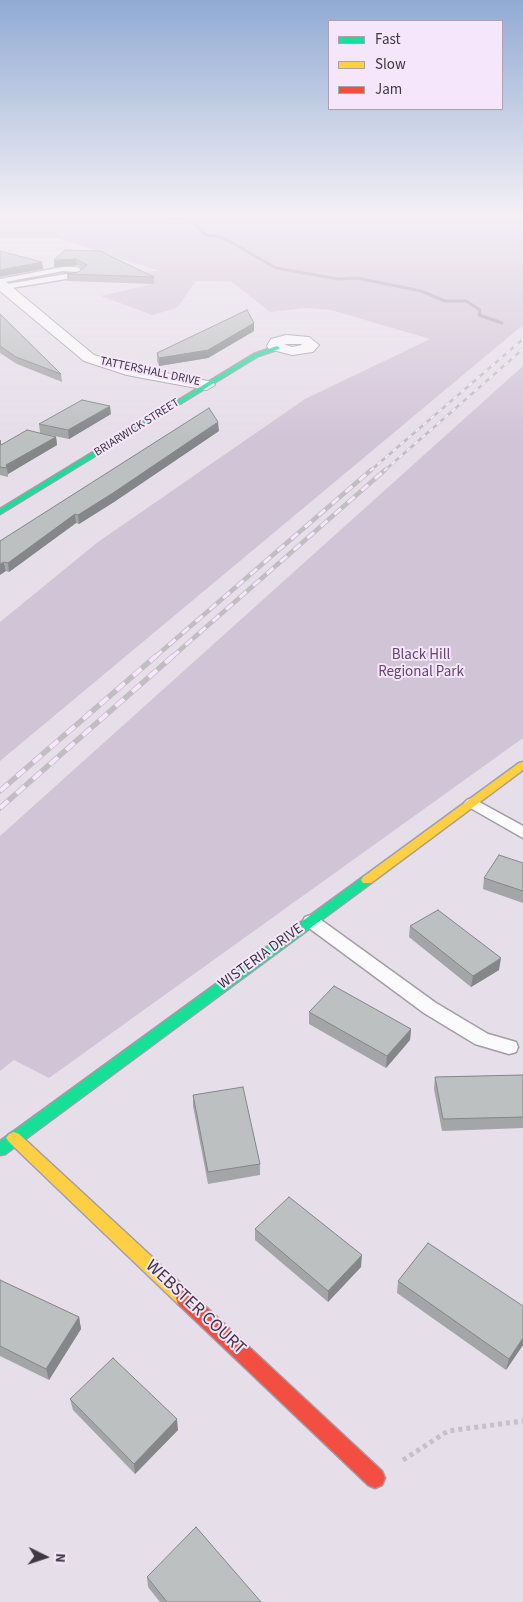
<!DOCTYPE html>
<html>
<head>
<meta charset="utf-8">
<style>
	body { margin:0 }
	#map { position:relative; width:523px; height:1602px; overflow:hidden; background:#e6dee9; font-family:"Source Sans 3",sans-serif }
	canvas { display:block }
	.legend { position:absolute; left:328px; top:20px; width:175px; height:90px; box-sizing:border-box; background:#f5e6fc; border:1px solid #aca0b1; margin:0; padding:6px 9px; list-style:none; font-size:15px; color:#3e3840 }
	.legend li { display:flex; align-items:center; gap:10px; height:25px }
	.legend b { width:25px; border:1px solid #aca0b1 }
	.north { position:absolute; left:20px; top:1532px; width:50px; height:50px; -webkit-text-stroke:4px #f5e6fc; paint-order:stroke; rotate:94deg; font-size:14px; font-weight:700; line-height:20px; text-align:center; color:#3e3840 }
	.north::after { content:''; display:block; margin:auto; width:18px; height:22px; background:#3e3840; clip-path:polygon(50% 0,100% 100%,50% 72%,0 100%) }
</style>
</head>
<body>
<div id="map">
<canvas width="523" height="1602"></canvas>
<ul class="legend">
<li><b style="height:6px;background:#16e098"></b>Fast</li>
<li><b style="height:6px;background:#ffcf43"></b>Slow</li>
<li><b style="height:6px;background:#f24e42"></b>Jam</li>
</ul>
<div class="north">N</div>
</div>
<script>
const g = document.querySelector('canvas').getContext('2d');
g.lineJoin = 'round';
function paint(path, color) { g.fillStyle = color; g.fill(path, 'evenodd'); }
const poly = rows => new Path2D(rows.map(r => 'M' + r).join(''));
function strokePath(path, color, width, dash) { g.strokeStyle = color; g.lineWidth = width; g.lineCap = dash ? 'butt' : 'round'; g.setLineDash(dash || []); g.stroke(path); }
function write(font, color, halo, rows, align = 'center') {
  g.font = font + ' "Source Sans 3",sans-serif'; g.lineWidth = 4; g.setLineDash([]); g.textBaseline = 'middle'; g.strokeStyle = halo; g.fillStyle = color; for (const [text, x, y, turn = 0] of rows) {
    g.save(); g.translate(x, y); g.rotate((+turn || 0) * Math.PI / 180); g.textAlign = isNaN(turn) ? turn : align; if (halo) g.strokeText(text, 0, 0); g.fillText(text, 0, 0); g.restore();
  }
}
const green = poly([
	[0,215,523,215,523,325,0,761,0,622,98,542,305,399,430,339,331,310,306,308,270,312,232,282,196,281,177,308,152,315,101,296,152,284,146,271,159,271,57,238,0,238],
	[523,366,523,738,49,1078,14,1060,0,1071,0,836]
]);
const stream = poly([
	[145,215,158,220,175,218,192,221,206,235,222,237,276,268,338,279,357,278,421,291,445,301,466,301,480,310,479,315,502,323]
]);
const path = poly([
	[403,1460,448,1431,523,1421]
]);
const lane = poly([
	[63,267,77,267,86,272,78,277,5,289,2,285,78,272,63,271,0,283,0,279,63,267],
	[472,798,523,826,523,838,467,806,464,803,467,800,472,798],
	[311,915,317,917,436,1003,488,1034,516,1042,518,1047,516,1052,509,1054,475,1044,424,1013,305,925,303,921,305,917,311,915]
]);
const street = poly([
	[0,280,5,281,94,355,130,366,213,382,215,385,207,390,127,375,84,361,0,291,0,280],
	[286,335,309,337,319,345,313,352,292,355,269,349,267,346,271,339,286,335],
	[284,344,301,344,302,345,292,347,284,344]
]);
const fast = poly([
	[277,346,280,348,279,349,258,356,0,514,0,509,254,354,277,346],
	[367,876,373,880,371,883,5,1154,0,1155,0,1141,363,877,367,876]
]);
const slow = poly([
	[523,762,523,770,371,883,363,883,361,880,363,877,519,763,523,762],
	[14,1132,19,1134,190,1292,192,1298,190,1304,184,1306,178,1304,9,1142,6,1138,9,1134,14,1132]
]);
const jam = poly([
	[184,1290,190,1292,382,1471,385,1478,382,1485,375,1488,368,1485,178,1304,176,1298,178,1292,184,1290]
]);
const railFar2 = poly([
	[370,471,523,339],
	[384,471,523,349]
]);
const railFar1 = poly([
	[155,657,371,470],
	[172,657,385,470]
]);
const rail = poly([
	[0,791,156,656],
	[0,808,173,656]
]);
const wall = poly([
	[65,250,154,277,154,284,67,281,67,274,78,272,83,268,77,265,54,267],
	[0,314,61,374,62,382,17,364,0,353],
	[254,331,208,358,159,366,157,361,157,353],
	[111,414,69,439,40,433,39,424],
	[219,431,114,502,79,524,76,523,9,572,6,571,0,541],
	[56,437,57,445,8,474,8,477,0,475,0,440,1,445],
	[523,863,523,903,483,889,484,878],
	[410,926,499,970,471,987,409,937],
	[309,1012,411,1029,410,1040,386,1068,309,1024],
	[523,1075,523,1128,442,1131,434,1089,435,1077],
	[193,1095,260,1164,260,1175,208,1184,193,1106],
	[255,1229,361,1267,328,1302,255,1240],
	[0,1280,79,1317,81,1329,49,1380,0,1356],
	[398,1281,523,1306,523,1345,506,1370,397,1293],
	[70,1399,178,1430,135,1474,73,1410],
	[147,1577,261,1602,160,1602,148,1587]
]);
const shadedWall = poly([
	[76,259,77,265,54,267,54,260],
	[42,262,43,269,0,277,0,270],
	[254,323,254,331,208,358,159,366,159,358],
	[110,406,111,414,69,439,68,430],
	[218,422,219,431,114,502,79,524,78,515],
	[56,437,57,445,8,474,6,465],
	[75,514,76,523,9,572,8,563],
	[4,562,6,571,0,575,0,564],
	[501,958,499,970,471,987,473,976],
	[411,1029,410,1040,386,1068,387,1056],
	[362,1255,361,1267,328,1302,328,1291],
	[79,1317,81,1329,49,1380,46,1369],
	[523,1338,523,1345,506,1370,509,1359],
	[177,1419,178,1430,135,1474,134,1464]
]);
const building = poly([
	[65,250,100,251,154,277,67,274,78,272,87,265,76,259,54,260,65,250],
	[0,251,42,262,0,270,0,251],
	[247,310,254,323,208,350,159,358,157,353,247,310],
	[0,314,61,374,16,357,0,346,0,314],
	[82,400,110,406,68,430,39,424,82,400],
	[209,408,218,422,113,493,78,515,75,514,8,563,4,562,0,564,0,541,209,408],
	[27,430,56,437,6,465,7,468,0,467,0,440,1,445,27,430],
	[499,855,523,863,523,891,484,878,499,855],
	[438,910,501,958,473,976,410,926,438,910],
	[334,986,411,1029,387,1056,309,1012,334,986],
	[523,1075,523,1117,443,1119,435,1077,523,1075],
	[243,1087,260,1164,208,1172,193,1095,243,1087],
	[289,1197,362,1255,328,1291,255,1229,289,1197],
	[428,1243,523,1306,523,1338,509,1359,398,1281,428,1243],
	[0,1280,79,1317,46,1369,0,1346,0,1280],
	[113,1358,177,1419,134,1464,70,1399,113,1358],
	[196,1527,261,1602,167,1602,147,1577,196,1527]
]);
const farStreetnames = [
	["TATTERSHALL DRIVE",150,372,12],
	["BRIARWICK STREET",137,428,-32]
];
const parkNames = [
	["Black Hill",421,656],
	["Regional Park",421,673]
];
const streetNames = [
	["WISTERIA DRIVE",261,957,-36]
];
const nearStreetnames = [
	["WEBSTER COURT",195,1308,43]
];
paint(green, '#d2c4d7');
strokePath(stream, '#af9eb6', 3);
strokePath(lane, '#a39da5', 3);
strokePath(street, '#a39da5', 2);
strokePath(fast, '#a39da5', 3);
strokePath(slow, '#a39da5', 3);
strokePath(jam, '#a39da5', 3);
strokePath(path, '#c5c1c6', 5, [4, 4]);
paint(lane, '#fbfafc');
paint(street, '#fbfafc');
paint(fast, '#16e098');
paint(slow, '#ffcf43');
paint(jam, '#f24e42');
strokePath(railFar2, '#c0bec1', 2.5);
strokePath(railFar1, '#c0bec1', 4.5);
strokePath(rail, '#c0bec1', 5.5);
strokePath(railFar2, '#f5e6fc', 2, [5]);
strokePath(railFar1, '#f5e6fc', 3, [9]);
strokePath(rail, '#f5e6fc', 4, [11]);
paint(wall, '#a3a5a6');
paint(shadedWall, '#848687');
paint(building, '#bdc0c1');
strokePath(building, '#848687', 1);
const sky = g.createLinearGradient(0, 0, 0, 439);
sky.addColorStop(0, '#91abd4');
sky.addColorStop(0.49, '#f4f0f5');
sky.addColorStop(1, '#f4f0f500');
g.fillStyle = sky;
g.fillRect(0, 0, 523, 439);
write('12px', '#3e3840', '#f5e6fc', farStreetnames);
write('15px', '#654471', '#f5e6fc', parkNames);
write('15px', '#3e3840', '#f5e6fc', streetNames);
write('18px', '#3e3840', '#f5e6fc', nearStreetnames);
</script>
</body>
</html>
